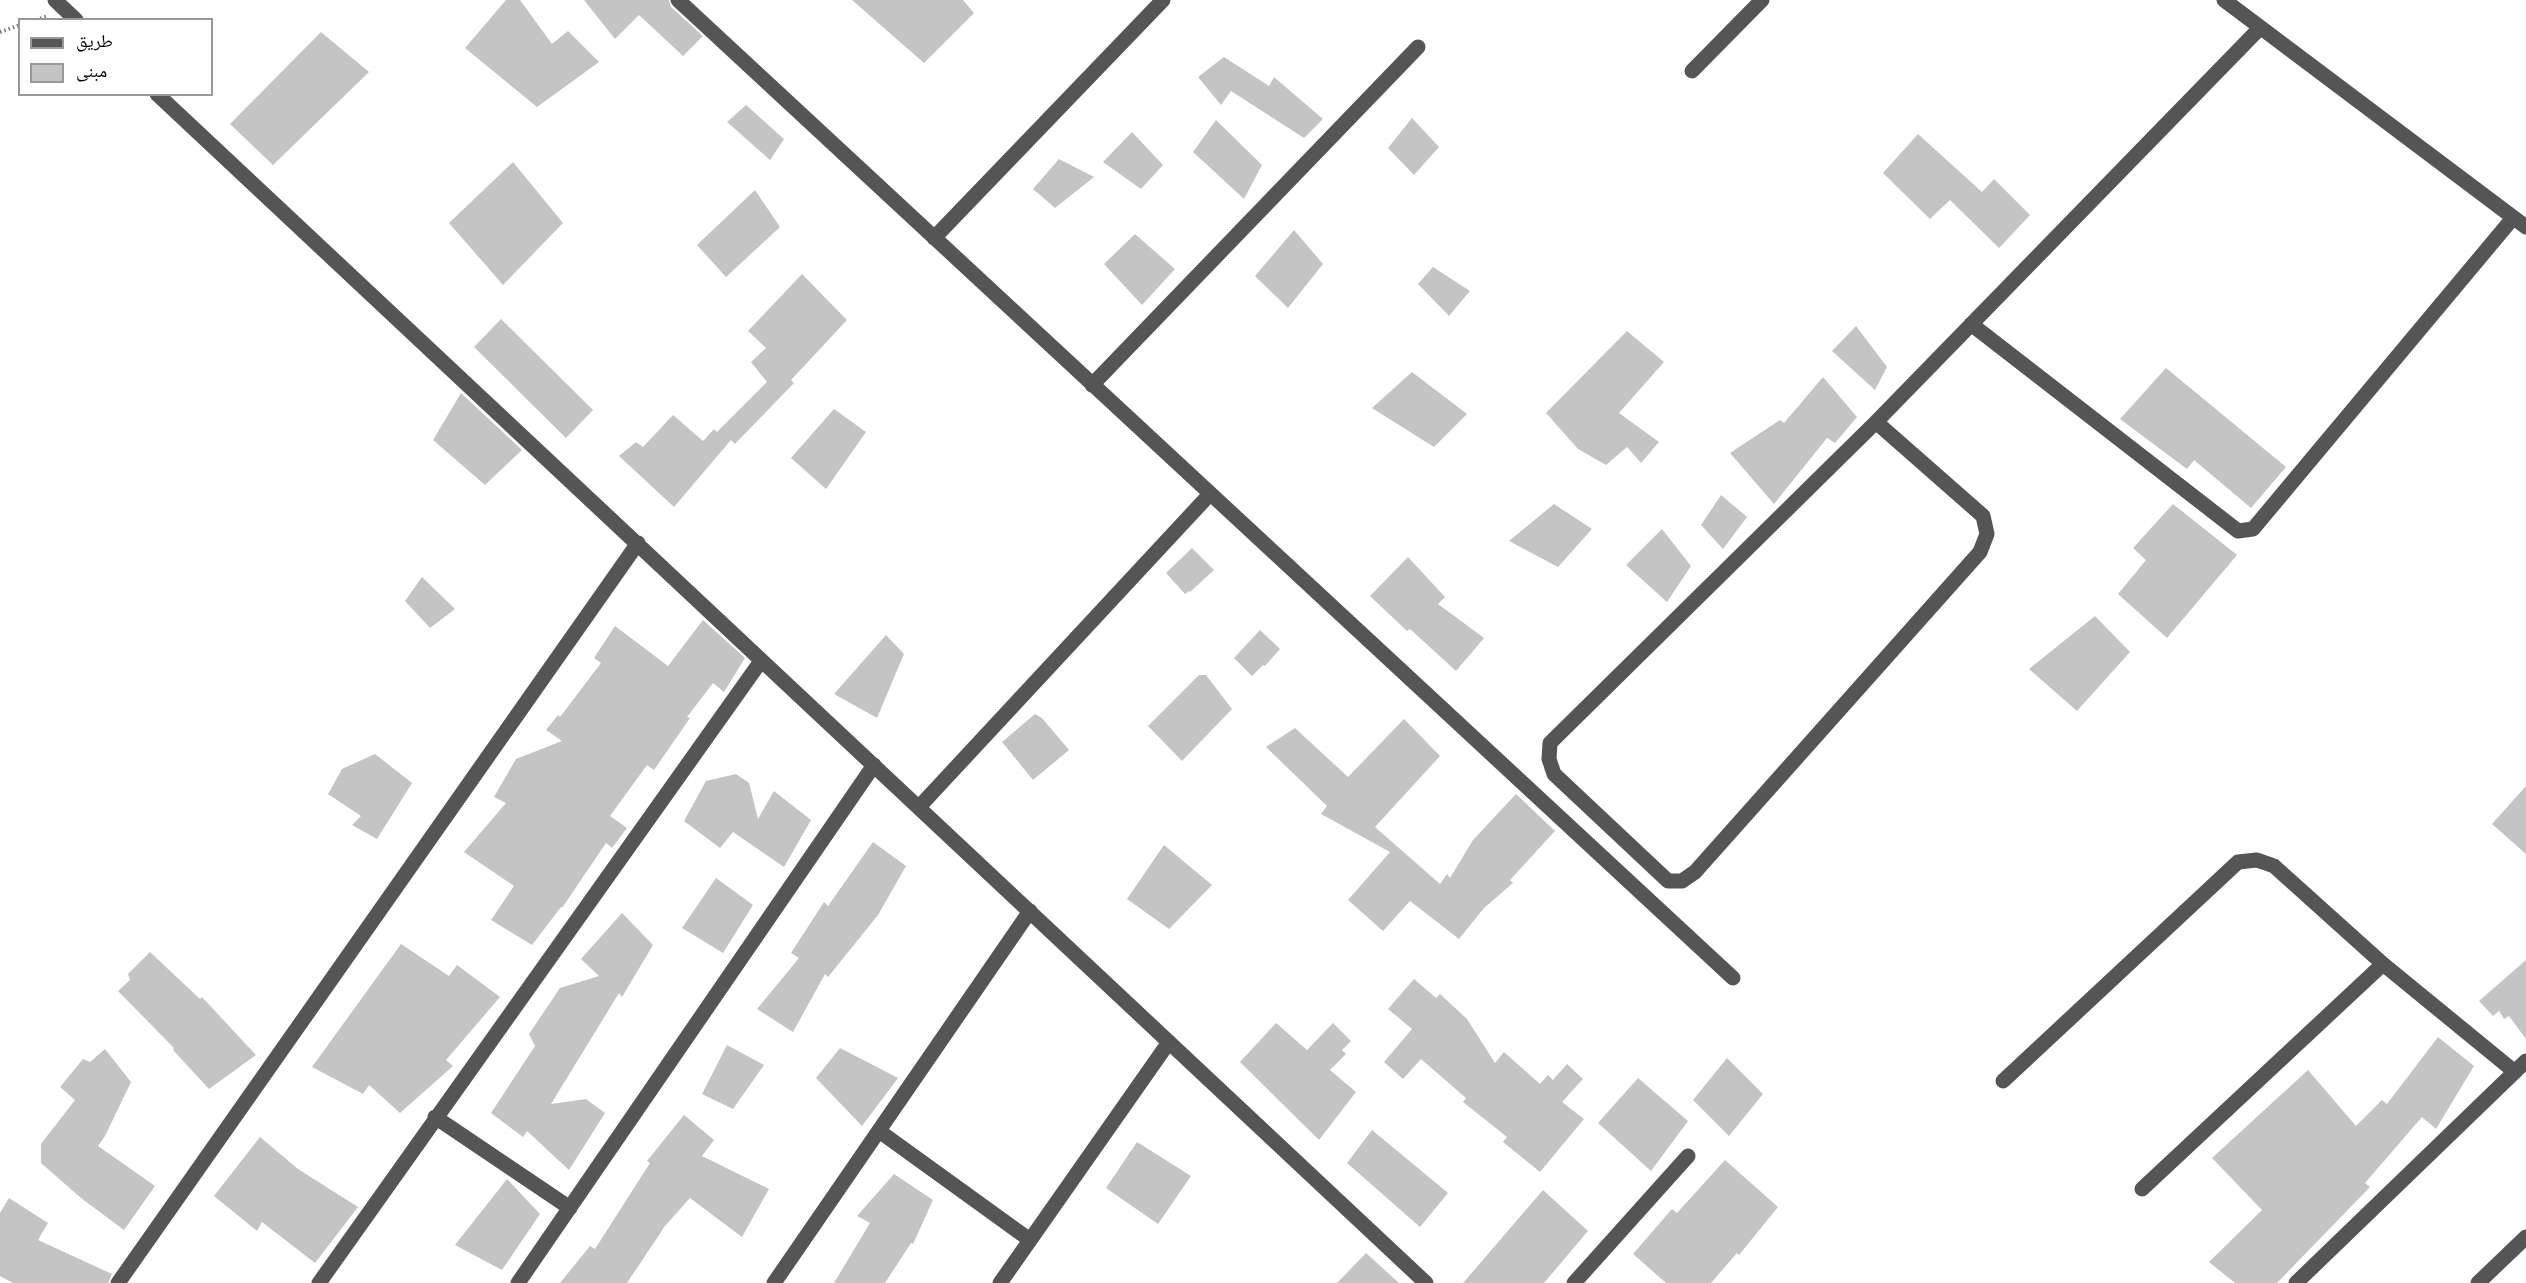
<!DOCTYPE html>
<html>
<head>
<meta charset="utf-8">
<style>
	body { margin:0 }
	#map { position:relative; width:2526px; height:1283px; overflow:hidden; background:#fff; font-family:"Alegreya Sans","Noto Naskh Arabic",sans-serif }
	canvas { display:block }
	.legend { position:absolute; left:18px; top:18px; width:195px; height:78px; box-sizing:border-box; background:#fff; border:2px solid #999; margin:0; padding:8px 10px; list-style:none; font-size:18px; color:#000 }
	.legend li { display:flex; align-items:center; gap:12px; height:30px }
	.legend b { width:30px; border:2px solid #999 }
</style>
</head>
<body>
<div id="map">
<canvas width="2526" height="1283"></canvas>
<ul class="legend">
<li><b style="height:8px;background:#555"></b>طريق</li>
<li><b style="height:16px;background:#c4c4c4"></b>مبنى</li>
</ul>
</div>
<script>
const g = document.querySelector('canvas').getContext('2d');
g.lineJoin = 'round';
function paint(path, color) { g.fillStyle = color; g.fill(path, 'evenodd'); }
const poly = rows => new Path2D(rows.map(r => 'M' + r).join(''));
function strokePath(path, color, width, dash) { g.strokeStyle = color; g.lineWidth = width; g.lineCap = dash ? 'butt' : 'round'; g.setLineDash(dash || []); g.stroke(path); }
const building = poly([
	[506,0,520,0,552,44,568,31,599,62,537,107,465,48],
	[584,0,669,0,671,7,703,36,683,56,639,15,615,39],
	[852,0,963,0,974,13,924,63],
	[321,32,369,72,273,165,230,124],
	[1224,57,1269,86,1274,77,1323,119,1304,138,1231,91,1221,105,1198,77],
	[746,105,784,139,770,160,727,122],
	[1412,118,1439,147,1414,175,1388,148],
	[1216,120,1262,165,1244,199,1193,152],
	[1132,132,1163,165,1141,189,1103,162],
	[1918,134,1982,192,1994,179,2030,215,1999,248,1950,200,1930,219,1883,173],
	[1059,159,1094,177,1055,208,1033,189],
	[513,162,563,223,503,285,449,223],
	[755,190,780,227,726,277,697,245],
	[1294,230,1323,264,1288,308,1255,276],
	[1135,234,1175,269,1142,305,1104,264],
	[1433,267,1470,291,1449,316,1418,284],
	[802,274,847,320,791,380,794,383,735,444,731,440,674,507,619,456,636,442,643,447,673,415,703,441,714,429,717,432,767,382,751,362,766,348,748,331],
	[501,319,593,410,566,438,474,347],
	[1856,326,1887,367,1875,390,1832,351],
	[1627,331,1664,362,1619,413,1659,442,1641,463,1627,447,1606,465,1578,449,1546,413],
	[2166,368,2286,467,2251,508,2194,460,2187,469,2120,419],
	[1412,372,1467,414,1434,447,1372,408],
	[1823,377,1857,417,1835,443,1827,438,1774,504,1730,453,1780,420,1784,423],
	[461,393,522,450,485,485,433,440],
	[834,409,866,432,826,489,791,458],
	[1721,495,1747,517,1723,549,1701,525],
	[1554,504,1592,529,1558,567,1509,541],
	[2173,504,2237,555,2167,638,2118,594,2146,560,2133,548],
	[1662,529,1691,566,1667,602,1626,565],
	[1192,548,1214,570,1190,592,1189,591,1185,594,1166,573],
	[1408,557,1445,597,1438,604,1484,638,1456,671,1410,629,1407,631,1370,596],
	[422,577,455,609,430,628,405,601],
	[2095,616,2130,652,2077,711,2029,669],
	[703,620,745,658,724,692,713,683,687,717,690,718,654,770,647,765,610,816,627,828,612,848,606,843,562,908,561,907,532,945,491,920,514,886,464,852,506,803,494,797,516,759,562,741,546,730,558,715,560,717,601,663,594,658,615,626,668,666],
	[1260,630,1280,649,1265,666,1263,665,1252,676,1234,658],
	[886,635,904,654,877,718,834,694],
	[1199,675,1206,675,1232,709,1182,761,1148,726],
	[1035,714,1042,718,1069,750,1033,780,1002,742],
	[1404,719,1440,756,1375,827,1440,884,1447,874,1450,878,1473,840,1516,794,1555,831,1510,880,1513,883,1484,908,1459,939,1410,901,1383,931,1348,900,1390,852,1321,814,1327,806,1266,747,1295,728,1348,777],
	[375,754,412,783,377,839,352,825,361,816,328,794,342,769],
	[736,774,749,783,758,819,774,791,811,820,784,867,733,832,720,848,684,821,706,781],
	[2526,786,2526,854,2492,824],
	[873,842,906,866,878,915,828,977,825,974,793,1032,757,1009,799,958,791,953,824,902,828,906],
	[1164,845,1212,885,1169,929,1127,899],
	[716,878,753,905,723,953,682,928],
	[622,913,653,945,622,997,619,993,551,1104,586,1099,605,1113,569,1170,527,1131,523,1137,491,1113,535,1046,529,1034,560,988,599,976,581,959],
	[401,944,449,976,457,965,500,997,446,1060,453,1066,400,1113,369,1085,363,1094,312,1067],
	[150,952,200,999,202,997,256,1055,209,1089,173,1050,174,1048,118,991,130,980,128,974],
	[2526,960,2526,1039,2509,1016,2504,1019,2499,1011,2493,1016,2479,1001],
	[1414,979,1436,998,1440,994,1467,1019,1495,1063,1504,1052,1540,1084,1548,1075,1553,1080,1567,1064,1583,1079,1562,1102,1584,1119,1540,1172,1503,1142,1507,1137,1463,1102,1466,1098,1421,1059,1403,1079,1384,1062,1412,1029,1388,1009],
	[1276,1023,1307,1050,1333,1023,1351,1041,1342,1050,1346,1054,1330,1070,1356,1092,1319,1140,1240,1062],
	[2438,1037,2474,1066,2436,1129,2422,1117,2365,1183,2370,1187,2277,1283,2235,1283,2209,1262,2262,1210,2212,1158,2308,1070,2356,1126,2382,1100,2387,1104],
	[727,1045,764,1065,733,1109,702,1094],
	[840,1048,898,1078,862,1126,816,1078],
	[105,1049,131,1082,105,1136,98,1146,155,1186,124,1230,81,1198,41,1163,41,1144,75,1100,60,1087,83,1059,90,1062],
	[1727,1058,1763,1094,1729,1136,1693,1100],
	[1638,1078,1688,1121,1651,1171,1598,1123],
	[684,1115,714,1140,702,1156,769,1189,742,1237,690,1198,665,1226,627,1283,560,1283,590,1246,595,1249,650,1163,647,1161],
	[1372,1130,1448,1193,1420,1227,1347,1163],
	[260,1137,298,1169,358,1207,315,1263,262,1222,257,1231,214,1196],
	[1137,1142,1191,1176,1158,1224,1106,1188],
	[1725,1160,1778,1207,1739,1255,1737,1253,1711,1283,1666,1283,1633,1254,1672,1209,1677,1213],
	[894,1174,933,1200,913,1244,911,1243,885,1283,834,1283,870,1223,857,1216],
	[507,1179,540,1214,502,1270,455,1245],
	[1543,1190,1588,1231,1544,1283,1463,1283],
	[9,1198,48,1223,38,1240,112,1274,108,1283,13,1283,0,1276,0,1213],
	[1366,1253,1399,1283,1337,1283]
]);
const path = poly([
	[36,20,48,16],
	[0,32,20,25]
]);
const minor = poly([
	[55,0,76,20],
	[678,0,1733,978],
	[2224,0,2526,227],
	[1692,71,1762,0],
	[157,94,1426,1283],
	[934,238,1163,0],
	[1971,324,2238,531,2253,529,2513,218],
	[1092,385,1418,47],
	[1876,422,1983,516,1987,534,1980,552,1695,872,1682,881,1668,881,1554,774,1549,759,1550,743,1876,422,2260,28],
	[919,807,1210,494],
	[2003,1081,2238,862,2257,860,2274,866,2383,964,2515,1072],
	[435,1117,570,1208],
	[879,1131,1030,1240],
	[2142,1189,2383,964],
	[118,1283,638,543],
	[319,1283,761,661],
	[518,1283,874,765],
	[774,1283,1030,911],
	[1000,1283,1169,1042],
	[1574,1283,1688,1156],
	[2296,1283,2526,1061],
	[2478,1283,2526,1237]
]);
paint(building, '#c4c4c4');
strokePath(path, '#777', 4, [1.5, 3]);
strokePath(minor, '#555', 15);
</script>
</body>
</html>
